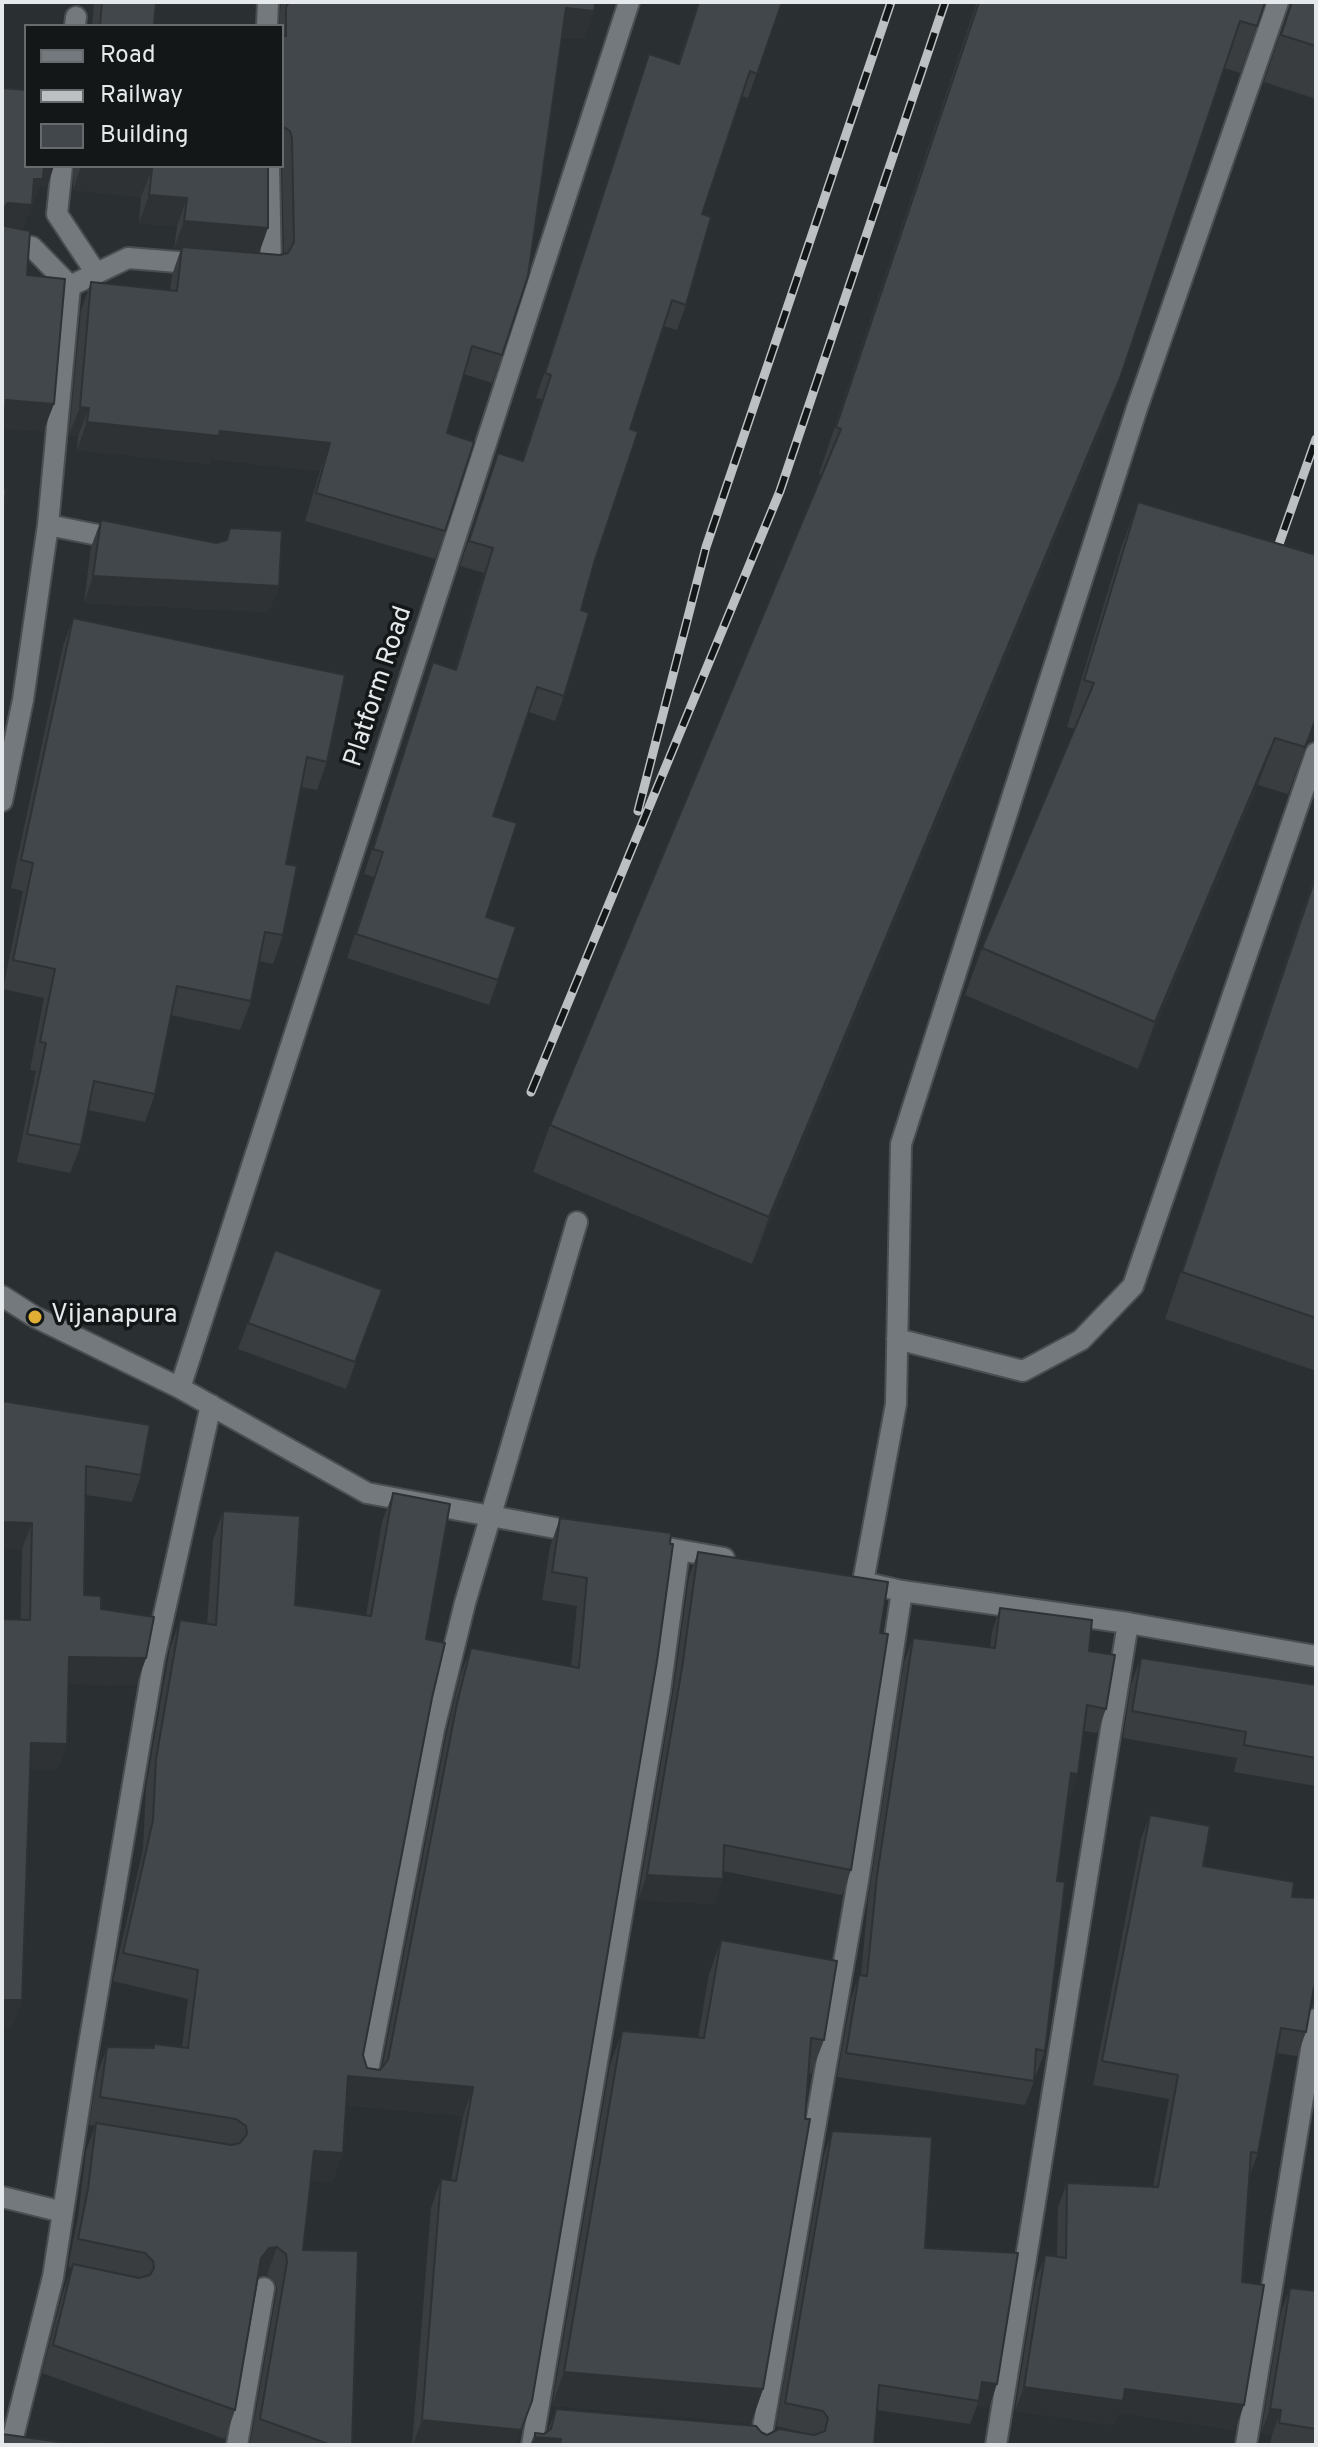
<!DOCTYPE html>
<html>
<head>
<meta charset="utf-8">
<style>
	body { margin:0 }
	#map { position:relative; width:1318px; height:2447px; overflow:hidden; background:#2a2f32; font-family:Overpass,sans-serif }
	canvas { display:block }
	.frame { position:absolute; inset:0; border:4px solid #e6e9ec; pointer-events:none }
	.legend { position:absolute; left:24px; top:24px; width:260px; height:144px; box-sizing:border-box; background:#141718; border:2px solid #686b6d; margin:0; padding:10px 14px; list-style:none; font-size:24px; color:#e6e9ec }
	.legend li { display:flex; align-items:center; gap:16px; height:40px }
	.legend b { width:40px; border:2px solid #686b6d }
</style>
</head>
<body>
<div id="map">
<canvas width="1318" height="2447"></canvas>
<div class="frame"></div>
<ul class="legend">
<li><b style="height:10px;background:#74797e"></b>Road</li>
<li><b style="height:10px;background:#bcc0c3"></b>Railway</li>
<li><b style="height:22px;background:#42474b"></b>Building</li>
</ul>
</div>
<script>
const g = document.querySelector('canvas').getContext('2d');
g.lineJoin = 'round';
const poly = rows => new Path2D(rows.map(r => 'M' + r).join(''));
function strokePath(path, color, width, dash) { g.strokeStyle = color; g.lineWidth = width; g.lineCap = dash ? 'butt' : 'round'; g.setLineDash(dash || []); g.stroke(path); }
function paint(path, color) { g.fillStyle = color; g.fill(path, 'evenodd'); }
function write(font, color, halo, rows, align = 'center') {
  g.font = font + ' Overpass,sans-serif'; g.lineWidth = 7; g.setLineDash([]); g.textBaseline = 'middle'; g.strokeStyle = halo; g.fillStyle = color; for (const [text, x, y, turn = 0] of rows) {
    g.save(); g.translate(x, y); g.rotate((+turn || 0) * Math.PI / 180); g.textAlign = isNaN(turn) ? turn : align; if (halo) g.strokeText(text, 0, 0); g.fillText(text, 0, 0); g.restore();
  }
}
const lane = poly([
	[897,1339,1023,1371,1081,1340,1133,1286,1316,753],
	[863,1582,896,1404,901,1144,1137,408,1278,2]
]);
const street = poly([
	[75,26,76,17],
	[267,26,268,2],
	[62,166,57,214,96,273],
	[2,243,32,247,70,286],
	[259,269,271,270,269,166],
	[48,525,123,540],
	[2,801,23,700,48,525,70,286,128,258,203,264],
	[365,2086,434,1729,465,1603,577,1222],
	[2,2197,63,2212],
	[11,2445,53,2277,86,2062,154,1659,211,1405],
	[237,2445,264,2288],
	[532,2445,660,1691,679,1551],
	[760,2445,858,1881,902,1591],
	[996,2445,1128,1623],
	[1246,2445,1316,2019]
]);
const secondary = poly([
	[2,1296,35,1317,180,1388,367,1493,582,1533],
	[180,1388,629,2],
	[645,1544,724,1558],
	[862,1582,902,1591,1128,1623,1316,1656]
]);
const rail = poly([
	[1272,564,1316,439],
	[638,811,706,547,891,2],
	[531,1092,780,491,945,2]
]);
const wall = poly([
	[94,2,156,2,154,24,172,26,92,26],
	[281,2,595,2,594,11,584,39,561,37,502,355,492,383,464,374,447,433,445,531,435,559,305,521,320,471,211,459,209,464,77,450,78,436,69,435,81,310,91,282,170,290,172,275,181,249,174,249,177,226,139,223,141,197,73,190,74,166,268,166,259,253,280,255,284,254,282,166,282,26,279,26],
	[698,2,782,2,748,98,741,96,702,214,686,305,677,330,664,326,630,429,581,610,564,696,555,721,529,712,493,816,486,917,498,980,489,1005,347,958,374,877,364,874,433,662,455,669,484,573,460,566,498,453,522,461,542,399,536,398,649,54,678,63],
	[977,2,1265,2,1240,73,1224,68,1103,425,752,1264,533,1172,550,1125,822,475,819,474],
	[1290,2,1316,2,1316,99,1264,82,1290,6],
	[1138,502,1316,555,1316,741,1314,740,1307,744,1288,794,1258,785,1138,1069,965,995,982,948,1075,729,1067,727,1121,548],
	[101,520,216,543,226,540,230,528,279,586,269,612,84,603,91,547],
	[73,618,327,762,317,790,301,787,286,864,283,935,273,964,259,961,251,1001,240,1030,171,1015,155,1094,145,1122,88,1110,81,1145,70,1173,17,1162,36,1071,30,1070,44,998,3,989,23,891,11,888,63,646],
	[1316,872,1316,1371,1165,1319],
	[275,1250,382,1290,346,1389,238,1349],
	[2,1401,141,1475,132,1502,86,1495,84,1595,101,1609,146,1658,136,1685,69,1684,67,1744,57,1770,30,1770,22,2000,12,2027,22,1549],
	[393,1493,426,1639,432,1698,363,2055,367,2068,380,2070,382,2068,447,1732,460,1676,471,1648,571,1667,577,1606,542,1600,550,1547,560,1518,671,1533,516,2445,412,2445,431,2208,441,2179,451,2180,463,2116,346,2105,343,2153,332,2182,311,2180,303,2250,352,2445,250,2445,277,2290,276,2283,267,2275,259,2276,235,2410,225,2439,42,2373,63,2292,72,2268,68,2267,78,2217,86,2151,95,2126,89,2125,97,2075,107,2047,153,2048,154,2044,182,2047,188,1999,113,1981,143,1849,146,1787,170,1648,180,1620,207,1624,213,1540,223,1511,295,1605,366,1615,382,1522],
	[698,1552,880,1633,851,1870,842,1895,723,1871,714,1904,638,1900,673,1693,689,1577],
	[1000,1608,1089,1651,1106,1709,1097,1733,1084,1731,1070,1798,1068,1798,1057,1881,1045,2051,1036,2075,1034,2075,1034,2081,1025,2105,837,2077,851,1999,859,1975,861,1975,868,1900,904,1662,913,1638,990,1648,992,1632],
	[1141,1658,1316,1685,1316,1786,1234,1772,1237,1758,1123,1738,1131,1684],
	[1150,1815,1203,1866,1292,1897,1316,1898,1316,2007,1312,2007,1310,2008,1306,2032,1297,2056,1276,2053,1258,2153,1249,2177,1235,2430,1119,2413,1114,2425,1015,2411,1036,2280,1045,2255,1057,2257,1058,2207,1067,2183,1153,2187,1169,2099,1093,2085,1141,1839],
	[721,1940,824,2040,811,2074,808,2073,763,2389,751,2423,552,2406,610,2065,622,2031,698,2038,709,1974],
	[832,2131,925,2248,989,2407,977,2406,970,2424,877,2410,874,2445,530,2445,535,2433,544,2434,547,2432,556,2409,761,2432,767,2435,814,2435,776,2426,824,2155],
	[1290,2288,1316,2291,1316,2445,1270,2445,1272,2435,1261,2433,1281,2312]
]);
const shadedWall = poly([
	[566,8,594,11,584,39,555,36],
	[42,166,54,166,47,187,40,187,22,233,2,231,2,210,34,179],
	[81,166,123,166,152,169,141,197,73,190],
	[149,195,187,198,177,226,139,223],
	[184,221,268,228,258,256,174,249],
	[1120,378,1103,425,752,1264,769,1217],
	[6,400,54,404,43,432,2,429],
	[80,407,89,408,78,436,69,435],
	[87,422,220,431,330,443,320,471,211,459,209,464,77,450],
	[93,576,279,586,269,612,84,603],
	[1316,718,1316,735,1314,740,1307,744,1288,794],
	[1275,738,1258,785,1138,1069,1155,1022],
	[2,1522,32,1523,22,1549,2,1549],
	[69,1657,146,1658,136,1685,60,1684],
	[31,1743,67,1744,57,1770,21,1770],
	[1071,1773,1078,1774,1070,1798,1063,1797],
	[647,1875,723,1879,714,1904,638,1900],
	[1316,1986,1316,1996,1312,2007,1306,2011,1314,1987],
	[2,2000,22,2000,12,2027,2,2027],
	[348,2076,473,2087,463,2116,338,2104],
	[314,2151,343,2153,332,2182,303,2179],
	[277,2247,267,2275,259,2276,261,2258,269,2248],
	[564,2372,763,2389,751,2423,552,2406],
	[982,2382,997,2384,989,2407,977,2406],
	[1024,2387,1125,2389,1244,2405,1235,2430,1119,2413,1114,2425,1015,2411],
	[1270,2409,1281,2410,1272,2435,1261,2433],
	[422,2420,521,2430,516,2445,413,2445],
	[535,2437,561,2439,559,2445,532,2445]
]);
const building = poly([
	[102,2,156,2,154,24,172,26,100,26,102,2],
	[289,2,595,2,594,11,566,8,528,276,502,355,472,346,447,433,474,442,445,531,316,493,330,443,220,431,219,436,87,422,89,408,80,407,91,282,177,291,182,247,280,255,288,253,294,242,292,138,290,131,282,126,282,36,286,36,286,7,289,2],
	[699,2,782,2,757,74,750,71,702,214,711,217,686,305,672,300,630,429,638,432,594,563,581,610,589,613,564,696,537,687,493,816,517,823,486,917,516,927,498,980,356,934,383,852,373,849,433,662,456,670,493,548,469,541,498,453,523,461,551,375,545,373,649,54,679,64,699,2],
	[979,2,1265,2,1257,26,1240,21,1120,378,769,1217,550,1125,841,429,836,427,979,2],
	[1292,2,1316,2,1316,46,1281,35,1292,2],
	[2,88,26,90,26,166,44,166,43,179,34,179,32,205,8,203,2,210,2,88],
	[123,166,268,166,268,228,184,221,187,198,149,195,152,169,123,166],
	[2,222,5,226,30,231,27,275,65,279,54,404,6,400,2,444,2,222],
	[2,489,6,489,2,533,2,489],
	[1138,502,1316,555,1316,718,1305,747,1275,738,1155,1022,982,948,1094,683,1084,680,1138,502],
	[101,520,216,543,227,540,230,528,282,531,279,586,93,576,101,520],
	[73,618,345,675,327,762,307,757,286,864,297,866,283,935,265,932,251,1001,177,986,155,1094,94,1081,81,1145,27,1134,46,1043,40,1042,55,969,13,960,33,863,21,860,73,618],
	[1316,876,1316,1318,1182,1272,1316,876],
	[275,1250,382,1290,355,1362,248,1323,275,1250],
	[2,1401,150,1425,141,1475,86,1466,84,1595,101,1596,101,1609,154,1617,146,1658,69,1657,67,1744,31,1743,22,2000,2,2000,2,1619,30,1620,32,1523,2,1522,2,1401],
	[393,1493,450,1504,426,1639,445,1643,432,1698,363,2055,367,2068,380,2070,388,2060,457,1703,471,1648,579,1668,587,1578,552,1572,560,1518,671,1533,670,1544,673,1544,657,1661,532,2401,521,2430,422,2420,441,2179,456,2181,473,2087,348,2076,343,2153,314,2151,303,2250,358,2251,352,2445,331,2445,260,2419,287,2262,286,2254,277,2247,269,2248,261,2258,235,2410,53,2345,73,2264,139,2278,150,2275,154,2268,153,2261,145,2253,78,2239,88,2189,96,2123,232,2145,240,2143,247,2134,246,2126,236,2119,100,2097,107,2047,154,2048,154,2044,188,2048,198,1970,123,1953,153,1820,156,1759,180,1620,216,1625,223,1511,300,1516,295,1605,371,1616,393,1493],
	[698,1552,888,1582,880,1633,888,1634,851,1870,724,1845,723,1879,647,1875,682,1668,698,1552],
	[1000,1608,1092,1620,1089,1651,1115,1655,1106,1709,1087,1705,1078,1774,1071,1773,1057,1881,1065,1882,1045,2051,1036,2049,1034,2081,846,2053,859,1975,867,1976,877,1876,913,1638,995,1648,1000,1608],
	[1141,1658,1316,1685,1316,1758,1244,1745,1246,1732,1132,1711,1141,1658],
	[1150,1815,1210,1826,1203,1866,1294,1882,1292,1897,1316,1898,1316,1986,1314,1987,1306,2032,1281,2028,1258,2153,1251,2152,1242,2282,1264,2285,1244,2405,1125,2389,1123,2401,1024,2387,1045,2255,1066,2258,1067,2183,1158,2187,1178,2075,1102,2061,1150,1815],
	[721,1940,837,1961,824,2040,811,2038,805,2119,810,2119,763,2389,564,2372,622,2031,704,2038,721,1940],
	[832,2131,932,2137,925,2248,1018,2253,997,2384,982,2382,979,2401,879,2385,874,2445,560,2445,561,2439,535,2437,535,2433,544,2434,551,2429,556,2409,756,2426,761,2432,767,2435,779,2429,814,2435,825,2431,828,2418,823,2411,785,2403,832,2131],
	[1290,2288,1316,2291,1316,2429,1279,2423,1281,2410,1270,2409,1290,2288],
	[2,2434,81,2445,2,2445,2,2434],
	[90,2442,113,2445,90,2445,90,2442]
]);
const markers = [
	[35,1317,8,"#e1af34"]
];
const streetNames = [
	["Platform Road",380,687,-72]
];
const poiNames = [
	["Vijanapura",51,1317]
];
strokePath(lane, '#4a4e51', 24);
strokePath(street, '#4a4e51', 24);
strokePath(secondary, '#4a4e51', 24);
strokePath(lane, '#74797e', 20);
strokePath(street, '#74797e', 20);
strokePath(secondary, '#74797e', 20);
strokePath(rail, '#bcc0c3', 9);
strokePath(rail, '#141718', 6, [18]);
paint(wall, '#393d40');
paint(shadedWall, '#2e3234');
paint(building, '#42474b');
strokePath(building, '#2e3234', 2);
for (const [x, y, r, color] of markers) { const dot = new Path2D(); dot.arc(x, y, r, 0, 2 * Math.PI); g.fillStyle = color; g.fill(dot); strokePath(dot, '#141718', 3); }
write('26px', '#e6e9ec', '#141718', streetNames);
write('26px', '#e6e9ec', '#141718', poiNames, 'left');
</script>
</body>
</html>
